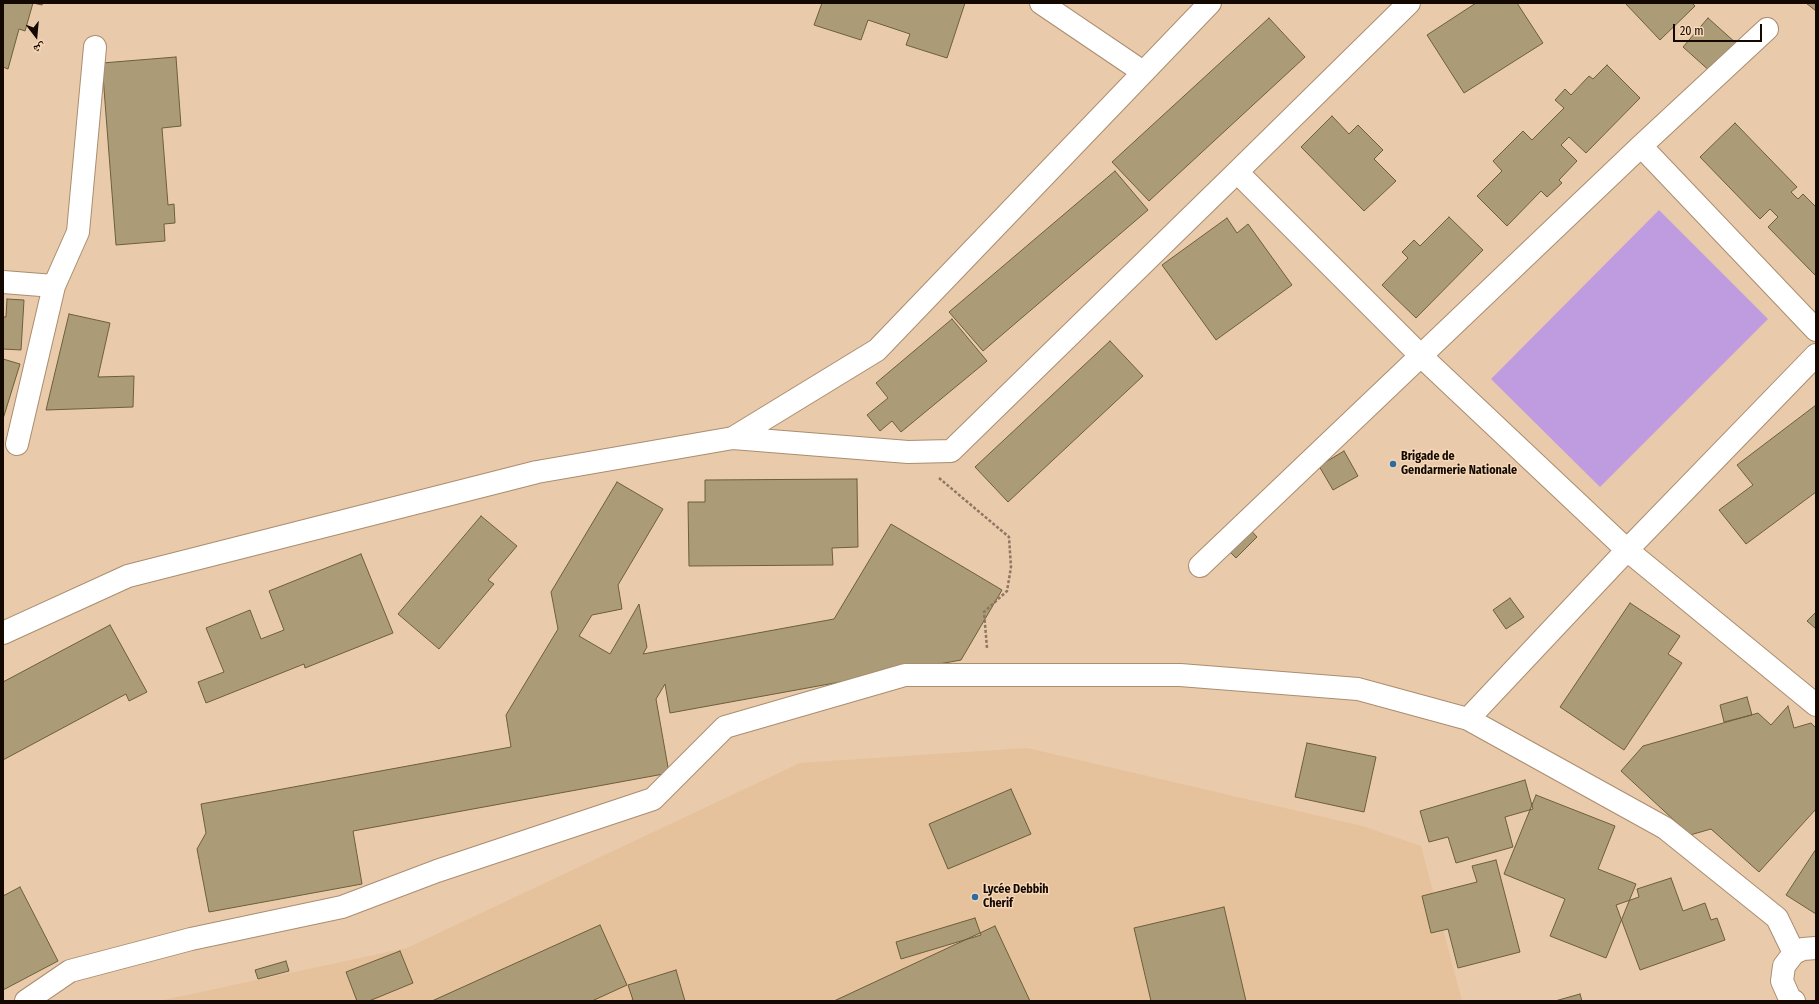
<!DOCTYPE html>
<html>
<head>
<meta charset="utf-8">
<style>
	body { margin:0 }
	#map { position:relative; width:1819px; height:1004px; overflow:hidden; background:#e9caab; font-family:"Fira Sans Condensed","Noto Naskh Arabic",sans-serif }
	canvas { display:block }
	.frame { position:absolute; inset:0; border:4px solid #130901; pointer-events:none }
	.north { position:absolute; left:16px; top:16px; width:40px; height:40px; -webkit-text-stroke:3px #f6d7b8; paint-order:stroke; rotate:164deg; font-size:11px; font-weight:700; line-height:16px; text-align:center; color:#130901 }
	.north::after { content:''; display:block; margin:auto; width:14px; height:18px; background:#130901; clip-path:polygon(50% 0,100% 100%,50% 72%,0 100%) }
	.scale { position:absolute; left:1673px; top:24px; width:89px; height:18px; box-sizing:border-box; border:2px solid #130901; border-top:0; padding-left:5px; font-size:12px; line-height:14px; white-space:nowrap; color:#130901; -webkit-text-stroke:3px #f6d7b8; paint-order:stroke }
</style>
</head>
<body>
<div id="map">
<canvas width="1819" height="1004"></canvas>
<div class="frame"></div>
<div class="north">ش</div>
<div class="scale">20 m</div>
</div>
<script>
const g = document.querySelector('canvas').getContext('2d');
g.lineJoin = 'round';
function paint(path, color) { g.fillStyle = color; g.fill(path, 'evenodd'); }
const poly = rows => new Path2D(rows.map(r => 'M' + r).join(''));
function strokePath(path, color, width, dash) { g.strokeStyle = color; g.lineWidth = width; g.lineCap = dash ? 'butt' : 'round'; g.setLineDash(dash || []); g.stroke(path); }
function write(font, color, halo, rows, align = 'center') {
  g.font = font + ' "Fira Sans Condensed",sans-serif'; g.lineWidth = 3; g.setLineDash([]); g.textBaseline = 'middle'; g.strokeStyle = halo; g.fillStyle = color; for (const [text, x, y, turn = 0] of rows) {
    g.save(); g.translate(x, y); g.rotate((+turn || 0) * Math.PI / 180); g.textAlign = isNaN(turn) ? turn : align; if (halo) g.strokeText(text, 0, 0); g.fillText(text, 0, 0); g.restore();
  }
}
const built = poly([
	[1027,748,1362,826,1421,846,1462,1001,159,1001,407,948,800,763]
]);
const green = poly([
	[1659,210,1768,319,1600,487,1491,379]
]);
const building = poly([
	[3,3,43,3,42,5,33,3,25,31,19,29,8,69,3,67,3,3],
	[822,3,965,3,947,58,906,45,910,34,868,20,861,40,814,25,822,3],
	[1476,3,1517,3,1543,43,1464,93,1427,35,1476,3],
	[1625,3,1692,3,1695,6,1660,40,1625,3],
	[1806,3,1816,3,1816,11,1806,3],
	[1269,18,1305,57,1149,201,1112,162,1269,18],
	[1708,18,1737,44,1712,73,1683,47,1708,18],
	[176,57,181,126,162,128,168,205,174,204,175,223,164,224,165,241,116,245,102,63,176,57],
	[1607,65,1640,98,1586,153,1569,137,1561,145,1577,161,1559,180,1562,183,1547,197,1541,191,1507,226,1477,196,1502,171,1493,161,1523,131,1532,140,1564,108,1555,100,1565,89,1571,95,1589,76,1593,79,1607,65],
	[1332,116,1349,134,1358,125,1383,150,1374,159,1396,181,1364,211,1301,147,1332,116],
	[1735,123,1797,187,1791,192,1798,199,1803,194,1816,207,1816,276,1768,227,1778,217,1770,209,1760,219,1700,157,1735,123],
	[1115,171,1148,210,983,351,949,312,1115,171],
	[1449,217,1483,250,1416,318,1382,285,1408,258,1402,252,1414,240,1420,246,1449,217],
	[1227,218,1237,233,1248,224,1292,285,1216,340,1162,265,1227,218],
	[7,299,24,300,21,350,3,349,3,317,6,317,7,299],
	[69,314,110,323,98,377,134,376,133,407,46,410,69,314],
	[952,319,987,361,901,432,892,421,880,431,867,415,888,398,876,383,952,319],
	[1110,341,1143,376,1008,502,975,467,1110,341],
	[3,359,20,364,3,419,3,359],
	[1816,405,1816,492,1746,544,1719,510,1753,485,1737,465,1816,405],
	[1344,451,1358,476,1333,490,1319,466,1344,451],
	[857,479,858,547,832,548,833,565,689,566,688,502,705,502,705,480,857,479],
	[617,482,663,509,618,585,622,609,592,615,579,636,610,654,639,604,647,647,643,654,834,619,891,524,1002,590,961,660,670,713,665,684,656,699,669,773,353,831,362,884,209,912,197,849,206,833,201,804,511,747,506,715,558,629,551,592,617,482],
	[481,516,517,546,488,580,494,584,439,649,398,614,481,516],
	[1246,525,1257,537,1236,558,1224,546,1246,525],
	[361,554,393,633,305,668,304,664,206,703,198,682,224,672,206,628,250,610,261,639,284,630,269,591,361,554],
	[1510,598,1524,617,1506,629,1493,610,1510,598],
	[1630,603,1680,636,1668,654,1682,663,1624,750,1560,707,1630,603],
	[1816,612,1816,629,1807,621,1816,612],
	[110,625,147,692,129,701,126,694,3,760,3,682,110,625],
	[1747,697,1752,715,1724,722,1720,705,1747,697],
	[1788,706,1794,728,1811,723,1816,728,1816,809,1759,872,1711,829,1690,835,1621,771,1643,746,1758,713,1771,725,1788,706],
	[1307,743,1376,757,1364,812,1295,797,1307,743],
	[1525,780,1533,809,1505,817,1513,847,1456,863,1448,837,1429,842,1420,811,1525,780],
	[1011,789,1031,834,948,869,929,824,1011,789],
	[1536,795,1615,826,1598,869,1636,884,1606,958,1550,936,1565,899,1504,874,1536,795],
	[1816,849,1816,914,1786,895,1816,849],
	[1496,860,1520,952,1458,968,1448,929,1431,933,1422,896,1477,882,1472,866,1496,860],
	[1671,878,1683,911,1705,903,1711,920,1717,918,1725,940,1640,970,1616,905,1639,897,1637,889,1671,878],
	[20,887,58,961,3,990,3,896,20,887],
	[1224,907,1246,1001,1151,1001,1134,928,1224,907],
	[975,918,981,935,901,959,896,942,975,918],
	[600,925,627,985,592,1001,432,1001,600,925],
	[995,926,1030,1001,834,1001,995,926],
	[400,951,413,983,369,1001,357,1001,346,972,400,951],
	[286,961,289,971,258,979,255,970,286,961],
	[676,970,685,1001,628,1001,633,1000,628,985,676,970],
	[1580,994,1582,1001,1555,1001,1580,994]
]);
const path = poly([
	[939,478,1009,537,1011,567,1007,591,984,612,987,648]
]);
const minor = poly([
	[1041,3,1143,72],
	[1641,146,1816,330],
	[1237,172,1409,3],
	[3,282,54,286,17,444],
	[54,286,78,232,95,47],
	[733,438,908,452,951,451,1237,172,1420,355,1627,550,1816,705],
	[1200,566,1641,146,1767,29],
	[3,633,128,576,537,472,733,438,877,350,1210,3],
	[1468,719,1627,550,1816,355],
	[26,1001,70,971,191,939,342,907,437,871,653,799,725,727,905,675,1180,675,1358,689,1468,719,1665,828,1777,918,1794,953],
	[1794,1001,1790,999,1782,981,1784,966,1794,953,1803,949,1816,948]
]);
const markers = [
	[1393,464,4,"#2c6ca2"],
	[975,897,4,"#2c6ca2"]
];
const poiNames = [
	["Brigade de",1401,457],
	["Gendarmerie Nationale",1401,471],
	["Lycée Debbih",983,890],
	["Cherif",983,904]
];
paint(built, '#e5c19c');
paint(green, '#bf9be0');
paint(building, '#ab9b76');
strokePath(building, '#6d5e3b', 1);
strokePath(minor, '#aa8d6f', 24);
strokePath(path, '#8d7762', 2.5, [3, 2]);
strokePath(minor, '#fff', 22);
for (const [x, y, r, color] of markers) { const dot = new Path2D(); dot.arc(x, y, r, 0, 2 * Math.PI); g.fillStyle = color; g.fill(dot); strokePath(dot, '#f6d7b8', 1.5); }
write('bold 12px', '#130901', '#f6d7b8', poiNames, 'left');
</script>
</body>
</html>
